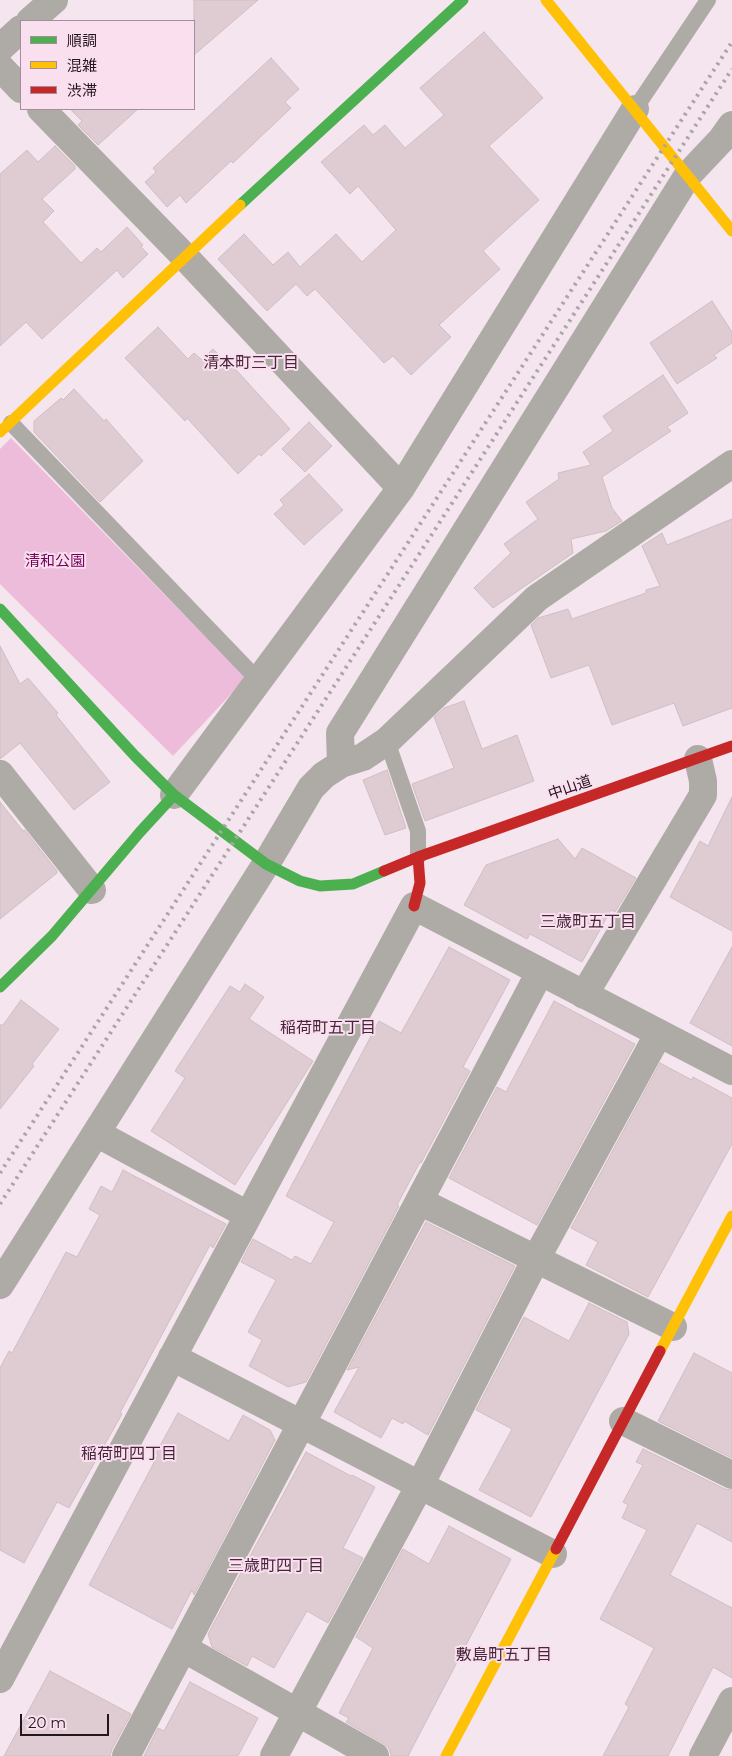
<!DOCTYPE html>
<html>
<head>
<meta charset="utf-8">
<style>
	body { margin:0 }
	#map { position:relative; width:732px; height:1756px; overflow:hidden; background:#f4e5ee; font-family:Montserrat,"Noto Sans JP",sans-serif }
	canvas { display:block }
	.legend { position:absolute; left:20px; top:20px; width:175px; height:90px; box-sizing:border-box; background:#fadfef; border:1px solid #a48e9b; margin:0; padding:6px 9px; list-style:none; font-size:15px; color:#24151e }
	.legend li { display:flex; align-items:center; gap:10px; height:25px }
	.legend b { width:25px; border:1px solid #a48e9b }
	.scale { position:absolute; left:20px; top:1714px; width:89px; height:22px; box-sizing:border-box; border:2px solid #24151e; border-top:0; padding-left:6px; font-size:15px; line-height:18px; white-space:nowrap; color:#24151e; -webkit-text-stroke:4px #fadfef; paint-order:stroke }
</style>
</head>
<body>
<div id="map">
<canvas width="732" height="1756"></canvas>
<ul class="legend">
<li><b style="height:6px;background:#4caf50"></b>順調</li>
<li><b style="height:6px;background:#ffc107"></b>混雑</li>
<li><b style="height:6px;background:#c62828"></b>渋滞</li>
</ul>
<div class="scale">20 m</div>
</div>
<script>
const g = document.querySelector('canvas').getContext('2d');
g.lineJoin = 'round';
function paint(path, color) { g.fillStyle = color; g.fill(path, 'evenodd'); }
const poly = rows => new Path2D(rows.map(r => 'M' + r).join(''));
function strokePath(path, color, width, dash) { g.strokeStyle = color; g.lineWidth = width; g.lineCap = dash ? 'butt' : 'round'; g.setLineDash(dash || []); g.stroke(path); }
function write(font, color, halo, rows, align = 'center') {
  g.font = font + ' Montserrat,"Noto Sans JP",sans-serif'; g.lineWidth = 4; g.setLineDash([]); g.textBaseline = 'middle'; g.strokeStyle = halo; g.fillStyle = color; for (const [text, x, y, turn = 0] of rows) {
    g.save(); g.translate(x, y); g.rotate((+turn || 0) * Math.PI / 180); g.textAlign = isNaN(turn) ? turn : align; if (halo) g.strokeText(text, 0, 0); g.fillText(text, 0, 0); g.restore();
  }
}
const green = poly([
	[11,438,246,678,173,756,0,584,0,449]
]);
const building = poly([
	[194,0,258,0,194,55,194,0],
	[484,32,543,98,489,146,539,200,483,251,500,269,439,325,451,337,411,375,393,356,384,363,315,289,307,296,296,284,267,311,218,259,244,234,273,265,288,252,300,267,336,234,362,262,396,230,358,186,350,194,321,162,364,125,373,135,385,125,405,148,444,115,420,88,484,32],
	[271,58,299,89,285,102,291,108,233,163,231,161,186,203,180,195,167,207,145,182,156,172,153,168,271,58],
	[70,109,138,109,98,145,78,125,82,121,70,109],
	[55,146,75,166,75,169,42,199,54,211,43,222,81,263,97,248,101,252,127,227,143,245,141,247,148,254,123,278,117,270,42,339,26,322,0,346,0,174,27,150,38,162,55,146],
	[712,301,732,332,732,343,714,355,717,358,677,384,650,343,712,301],
	[158,327,188,359,194,353,202,360,213,349,226,362,228,361,290,429,261,456,259,454,238,474,187,418,185,421,125,358,158,327],
	[663,375,688,413,667,427,671,431,602,477,612,508,622,521,606,531,571,539,573,553,493,608,474,588,511,553,504,544,538,519,526,502,559,479,558,473,591,465,583,452,613,431,603,416,663,375],
	[74,389,104,421,106,419,143,461,100,502,34,432,34,421,61,398,63,400,74,389],
	[309,422,332,446,305,472,282,449,309,422],
	[309,474,343,510,304,545,274,514,284,505,280,500,309,474],
	[732,519,732,708,683,726,674,703,612,725,589,665,551,678,531,625,538,618,568,609,572,619,646,593,646,590,660,586,642,546,662,533,667,545,732,519],
	[0,646,20,684,28,678,58,713,56,715,110,782,74,810,20,743,0,759,0,646],
	[464,701,482,749,517,735,534,781,425,821,412,784,454,768,434,717,444,708,464,701],
	[387,770,406,828,385,835,363,780,387,770],
	[732,797,732,931,670,897,700,841,708,846,732,797],
	[0,802,23,831,25,830,57,871,57,873,0,919,0,802],
	[558,839,575,859,582,848,636,878,615,912,611,910,582,962,530,934,527,939,464,905,486,865,558,839],
	[449,947,510,980,463,1067,470,1071,421,1163,420,1162,397,1205,399,1206,306,1382,288,1387,249,1366,262,1340,248,1332,276,1280,241,1262,253,1239,292,1260,295,1256,311,1264,334,1222,286,1196,379,1021,401,1033,449,947],
	[732,947,732,1046,690,1023,732,947],
	[245,984,264,997,249,1019,313,1061,235,1185,151,1131,185,1078,175,1071,230,986,240,992,245,984],
	[21,1000,59,1029,32,1064,34,1066,0,1109,0,1025,3,1025,21,1000],
	[554,1001,635,1044,537,1225,449,1178,497,1087,506,1092,554,1001],
	[660,1063,692,1080,693,1077,732,1098,732,1144,648,1297,586,1265,598,1242,571,1228,660,1063],
	[123,1170,226,1224,213,1248,210,1245,120,1413,122,1414,69,1508,57,1502,24,1563,0,1550,0,1368,9,1351,12,1353,66,1252,77,1257,100,1215,89,1209,101,1186,112,1192,123,1170],
	[426,1222,515,1266,428,1435,404,1421,403,1424,392,1418,381,1438,334,1412,359,1367,347,1370,426,1222],
	[589,1303,627,1322,629,1334,531,1517,479,1490,512,1429,476,1410,524,1317,569,1341,589,1303],
	[694,1353,732,1373,732,1458,658,1421,694,1353],
	[178,1413,229,1441,243,1415,270,1430,275,1440,194,1595,192,1590,172,1629,89,1585,158,1455,156,1453,178,1413],
	[643,1449,725,1489,732,1490,732,1542,697,1523,670,1575,732,1608,732,1678,713,1667,668,1756,603,1756,629,1707,625,1704,654,1648,600,1619,647,1530,622,1518,628,1505,623,1502,643,1465,636,1462,643,1449],
	[306,1452,351,1476,352,1475,375,1487,343,1548,363,1558,328,1623,307,1611,274,1668,252,1656,247,1666,212,1647,208,1634,306,1452],
	[449,1526,511,1559,408,1756,391,1756,389,1748,383,1743,346,1722,349,1718,339,1713,373,1648,356,1637,403,1549,429,1564,449,1526],
	[50,1671,131,1714,112,1749,110,1756,4,1756,50,1671],
	[190,1682,258,1718,238,1756,144,1756,158,1728,164,1731,190,1682]
]);
const lane = poly([
	[635,109,708,0],
	[11,423,259,681],
	[387,741,418,831,418,857]
]);
const street = poly([
	[30,21,54,0],
	[0,48,21,29],
	[0,67,21,89],
	[41,109,185,257,401,488],
	[341,764,340,733,688,175,722,139,732,125],
	[0,774,92,890],
	[174,795,401,488,635,109],
	[584,995,703,795,703,781,698,759],
	[96,1133,248,1215],
	[419,1201,673,1327],
	[0,1285,266,864,311,788,324,775,341,764,363,757,387,741,537,598,732,464],
	[172,1357,553,1554],
	[623,1421,732,1475],
	[183,1648,375,1756],
	[0,1679,414,906,732,1071],
	[126,1756,540,972],
	[274,1756,420,1485,536,1259,659,1033],
	[703,1756,732,1701]
]);
const fast = poly([
	[240,205,463,0],
	[0,609,135,756,174,795,266,864,300,881,320,886,353,884,384,871],
	[0,987,52,936,140,832,174,795]
]);
const slow = poly([
	[546,0,732,231],
	[0,432,240,205],
	[660,1351,732,1216],
	[446,1756,556,1549]
]);
const jam = poly([
	[384,871,418,857,732,746],
	[414,906,420,883,418,857],
	[556,1549,660,1351]
]);
const rail = poly([
	[0,1173,732,42],
	[0,1204,732,69]
]);
const parkNames = [
	["清和公園",55,562]
];
const streetNames = [
	["中山道",570,788,-19]
];
const neighbourhoodNames = [
	["清本町三丁目",251,363],
	["三歳町五丁目",588,922],
	["稲荷町五丁目",328,1028],
	["稲荷町四丁目",129,1454],
	["三歳町四丁目",276,1566],
	["敷島町五丁目",504,1655]
];
paint(green, '#edbcdb');
paint(building, '#dfccd3');
strokePath(building, '#cebec4', 1);
strokePath(lane, '#aeaba7', 16);
strokePath(street, '#aeaba7', 28);
strokePath(fast, '#4caf50', 11);
strokePath(slow, '#ffc107', 11);
strokePath(jam, '#c62828', 11);
strokePath(rail, '#aca5a7', 4, [2.5, 5]);
write('15px', '#74005a', '#fadfef', parkNames);
write('15px', '#24151e', '#fadfef', streetNames);
write('16px', '#47263b', '#fadfef', neighbourhoodNames);
</script>
</body>
</html>
